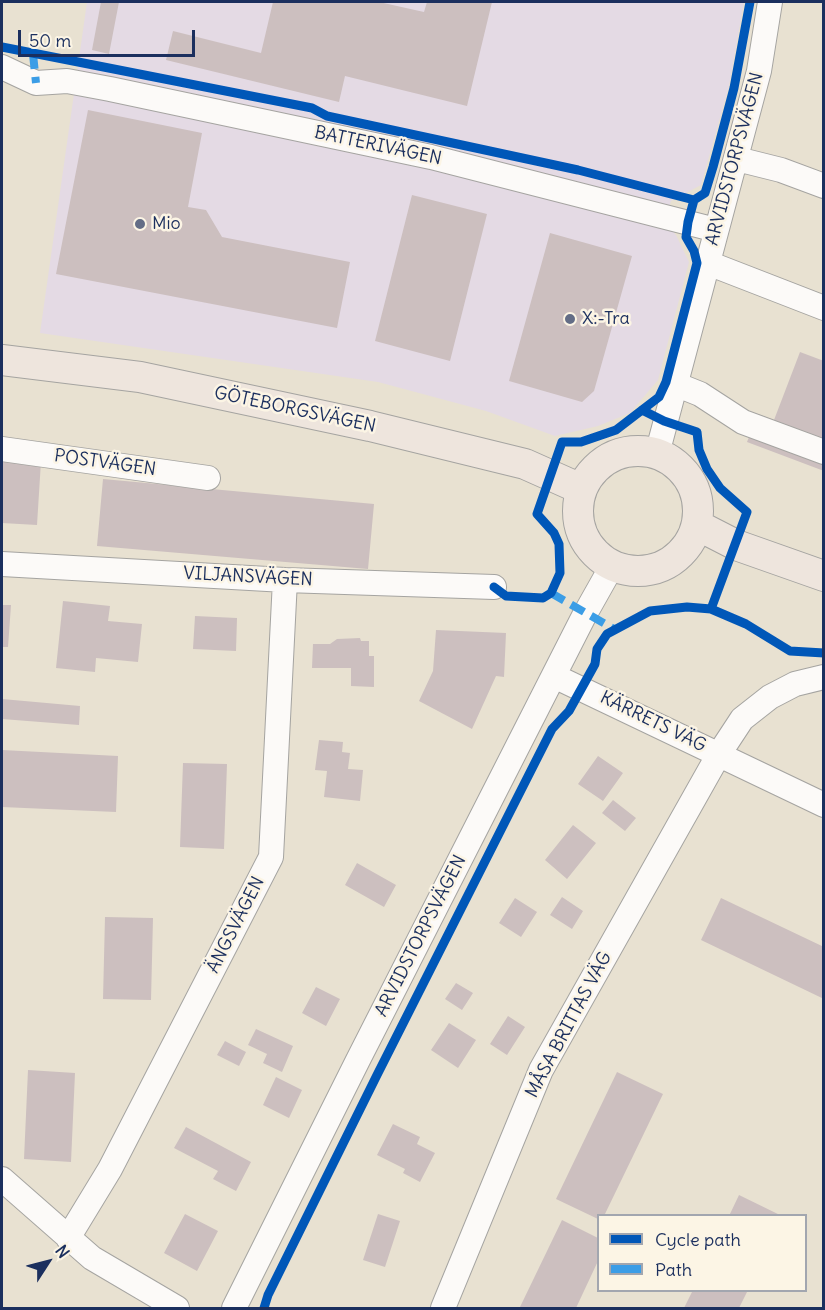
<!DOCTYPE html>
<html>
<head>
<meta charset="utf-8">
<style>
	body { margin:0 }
	#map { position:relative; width:825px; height:1310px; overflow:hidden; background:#e8e1d1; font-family:Delius,sans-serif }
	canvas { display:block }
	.frame { position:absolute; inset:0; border:3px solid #1b2f5e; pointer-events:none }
	.legend { position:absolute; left:597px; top:1214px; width:210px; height:78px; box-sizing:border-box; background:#fcf5e5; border:2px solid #a2a6af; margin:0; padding:8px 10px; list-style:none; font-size:18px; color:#1b2f5e }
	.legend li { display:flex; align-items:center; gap:12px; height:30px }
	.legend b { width:30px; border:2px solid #a2a6af }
	.north { position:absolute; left:18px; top:1232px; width:60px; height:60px; -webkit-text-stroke:4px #fcf5e5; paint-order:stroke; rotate:54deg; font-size:16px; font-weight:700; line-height:24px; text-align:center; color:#1b2f5e }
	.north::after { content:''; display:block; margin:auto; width:21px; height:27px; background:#1b2f5e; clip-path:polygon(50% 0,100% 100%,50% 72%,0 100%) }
	.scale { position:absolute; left:18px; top:30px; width:177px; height:27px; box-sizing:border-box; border:3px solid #1b2f5e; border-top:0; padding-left:8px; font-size:18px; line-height:21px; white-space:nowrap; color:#1b2f5e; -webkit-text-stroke:4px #fcf5e5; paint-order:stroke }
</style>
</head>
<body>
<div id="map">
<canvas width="825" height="1310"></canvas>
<div class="frame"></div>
<ul class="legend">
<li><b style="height:8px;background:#0057b8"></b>Cycle path</li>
<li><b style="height:8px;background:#3b9de6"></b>Path</li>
</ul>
<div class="north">N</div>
<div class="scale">50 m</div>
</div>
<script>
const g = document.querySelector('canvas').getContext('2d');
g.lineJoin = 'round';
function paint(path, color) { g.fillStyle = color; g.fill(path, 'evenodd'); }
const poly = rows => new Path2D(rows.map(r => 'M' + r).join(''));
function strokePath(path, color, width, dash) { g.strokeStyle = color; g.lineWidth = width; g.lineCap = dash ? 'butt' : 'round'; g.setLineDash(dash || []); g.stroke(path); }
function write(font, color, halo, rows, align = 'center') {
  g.font = font + ' Delius,sans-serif'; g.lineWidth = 5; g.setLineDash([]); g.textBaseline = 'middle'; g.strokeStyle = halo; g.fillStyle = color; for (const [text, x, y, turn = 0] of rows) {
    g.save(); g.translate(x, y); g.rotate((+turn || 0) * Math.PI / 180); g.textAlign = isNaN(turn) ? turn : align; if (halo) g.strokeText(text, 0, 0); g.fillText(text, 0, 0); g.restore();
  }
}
const built = poly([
	[87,2,744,2,729,86,701,185,671,201,665,222,676,235,689,262,658,380,630,413,598,426,555,436,486,411,378,382,40,333]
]);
const building = poly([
	[101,2,119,2,109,54,92,50],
	[273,2,379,2,424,12,427,2,492,2,467,106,345,76,339,102,166,60,173,31,261,53],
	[88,110,202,133,188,207,206,210,222,237,350,262,337,328,56,274],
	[412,195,487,214,450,361,375,341],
	[550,233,632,256,594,391,582,402,509,381],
	[800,352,824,361,824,471,747,442,758,414,774,420],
	[2,459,41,461,37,525,2,523],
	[103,479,374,504,368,569,97,546],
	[63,601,110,606,108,621,142,624,138,662,96,658,95,672,56,668],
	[2,605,11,605,8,647,2,647],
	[195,616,237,618,236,651,193,649],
	[436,630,506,633,504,677,496,676,472,729,419,701,433,671],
	[360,638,361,641,369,641,369,656,374,656,374,687,351,686,351,668,312,668,313,644,330,644,337,639],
	[2,699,80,706,79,725,2,719],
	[319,740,343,742,342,752,350,753,348,769,363,770,360,801,324,797,327,771,315,770],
	[2,750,118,756,116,812,2,807],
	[598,756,623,773,603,801,578,784],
	[183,763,227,764,224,849,180,847],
	[613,800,636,818,625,831,602,813],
	[573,825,596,843,567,879,545,860],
	[357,863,396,885,384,907,345,885],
	[562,897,583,911,572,929,550,915],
	[515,898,537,912,521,937,499,923],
	[721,898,824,947,824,999,701,940],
	[105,917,153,918,151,1000,103,999],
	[456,983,473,993,462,1010,445,999],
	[316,987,340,999,326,1026,302,1013],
	[508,1016,525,1027,507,1055,490,1044],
	[449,1023,476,1040,458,1068,431,1050],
	[256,1029,293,1046,282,1072,263,1063,267,1054,248,1045],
	[225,1041,246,1052,239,1066,217,1055],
	[28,1070,75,1073,71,1162,24,1159],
	[617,1072,663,1094,604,1216,598,1216,598,1219,556,1199],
	[276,1077,302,1090,289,1118,263,1105],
	[393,1124,420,1137,417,1144,435,1153,420,1182,403,1173,405,1169,377,1155],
	[186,1127,251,1162,236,1191,213,1179,218,1171,174,1148],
	[739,1195,782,1216,729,1216],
	[185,1214,218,1231,197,1271,164,1253],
	[378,1214,400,1221,385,1267,363,1260],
	[562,1220,598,1238,598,1261,576,1308,523,1308,520,1307],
	[693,1290,748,1290,739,1308,684,1308]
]);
const minor = poly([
	[2,67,36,83,67,81,110,89,431,157,716,230],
	[737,159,781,170,824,186],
	[708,263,824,308],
	[675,384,700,394,743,422,824,452],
	[2,449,208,478],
	[657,454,759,71,770,2],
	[2,564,285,580,494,587],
	[554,676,824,805],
	[2,1179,92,1258,177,1308],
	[68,1238,110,1169,271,857,285,580],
	[234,1308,358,1060,585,614,612,566],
	[443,1308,541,1070,719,754,742,719,770,697,795,684,824,677]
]);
const major = poly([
	[2,360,140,377,370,426,525,464,581,489],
	'578 511a60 60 0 1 1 120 0a60 60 0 1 1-120 0Z',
	[697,525,736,545,824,576]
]);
const quiet = poly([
	[33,54,36,83],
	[551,593,614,629]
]);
const cycleway = poly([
	[2,47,312,108,327,116,578,170,694,200],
	[642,410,664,421,697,432,699,450,707,469,720,488,747,512,711,609],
	[494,587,506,596,543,598,551,593,560,573,559,544,554,533,537,514,562,442,581,442,616,430,659,397,666,382,697,263,694,251,686,237,688,222,694,200,705,193,713,167,734,88,750,2],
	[264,1308,268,1295,377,1075,513,806,552,729,569,711,595,664,597,649,607,634,650,611,687,607,711,609,746,624,790,651,824,653]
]);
const markers = [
	[140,224,6,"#636d86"],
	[570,319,6,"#636d86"]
];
const streetNames = [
	["BATTERIVÄGEN",378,146,12],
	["ARVIDSTORPSVÄGEN",735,159,-75],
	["GÖTEBORGSVÄGEN",295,410,12],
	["POSTVÄGEN",105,463,8],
	["VILJANSVÄGEN",248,577,3],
	["KÄRRETS VÄG",653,722,26],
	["ÄNGSVÄGEN",236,925,-63],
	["ARVIDSTORPSVÄGEN",421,936,-63],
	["MÅSA BRITTAS VÄG",569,1025,-62]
];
const poiNames = [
	["Mio",152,224],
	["X:-Tra",582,319]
];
paint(built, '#e4dae4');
paint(building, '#ccbfbf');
strokePath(minor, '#a5a4a1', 26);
strokePath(major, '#a5a4a1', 32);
strokePath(minor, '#fcfaf8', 24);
strokePath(major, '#eee5dd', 30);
strokePath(quiet, '#3b9de6', 8, [15, 8]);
strokePath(cycleway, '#0057b8', 9);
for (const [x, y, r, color] of markers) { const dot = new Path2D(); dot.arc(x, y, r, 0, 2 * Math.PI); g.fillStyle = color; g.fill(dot); strokePath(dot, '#fcf5e5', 2); }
write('18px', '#1b2f5e', '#fcf5e5', streetNames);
write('18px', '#1b2f5e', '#fcf5e5', poiNames, 'left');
</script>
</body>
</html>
